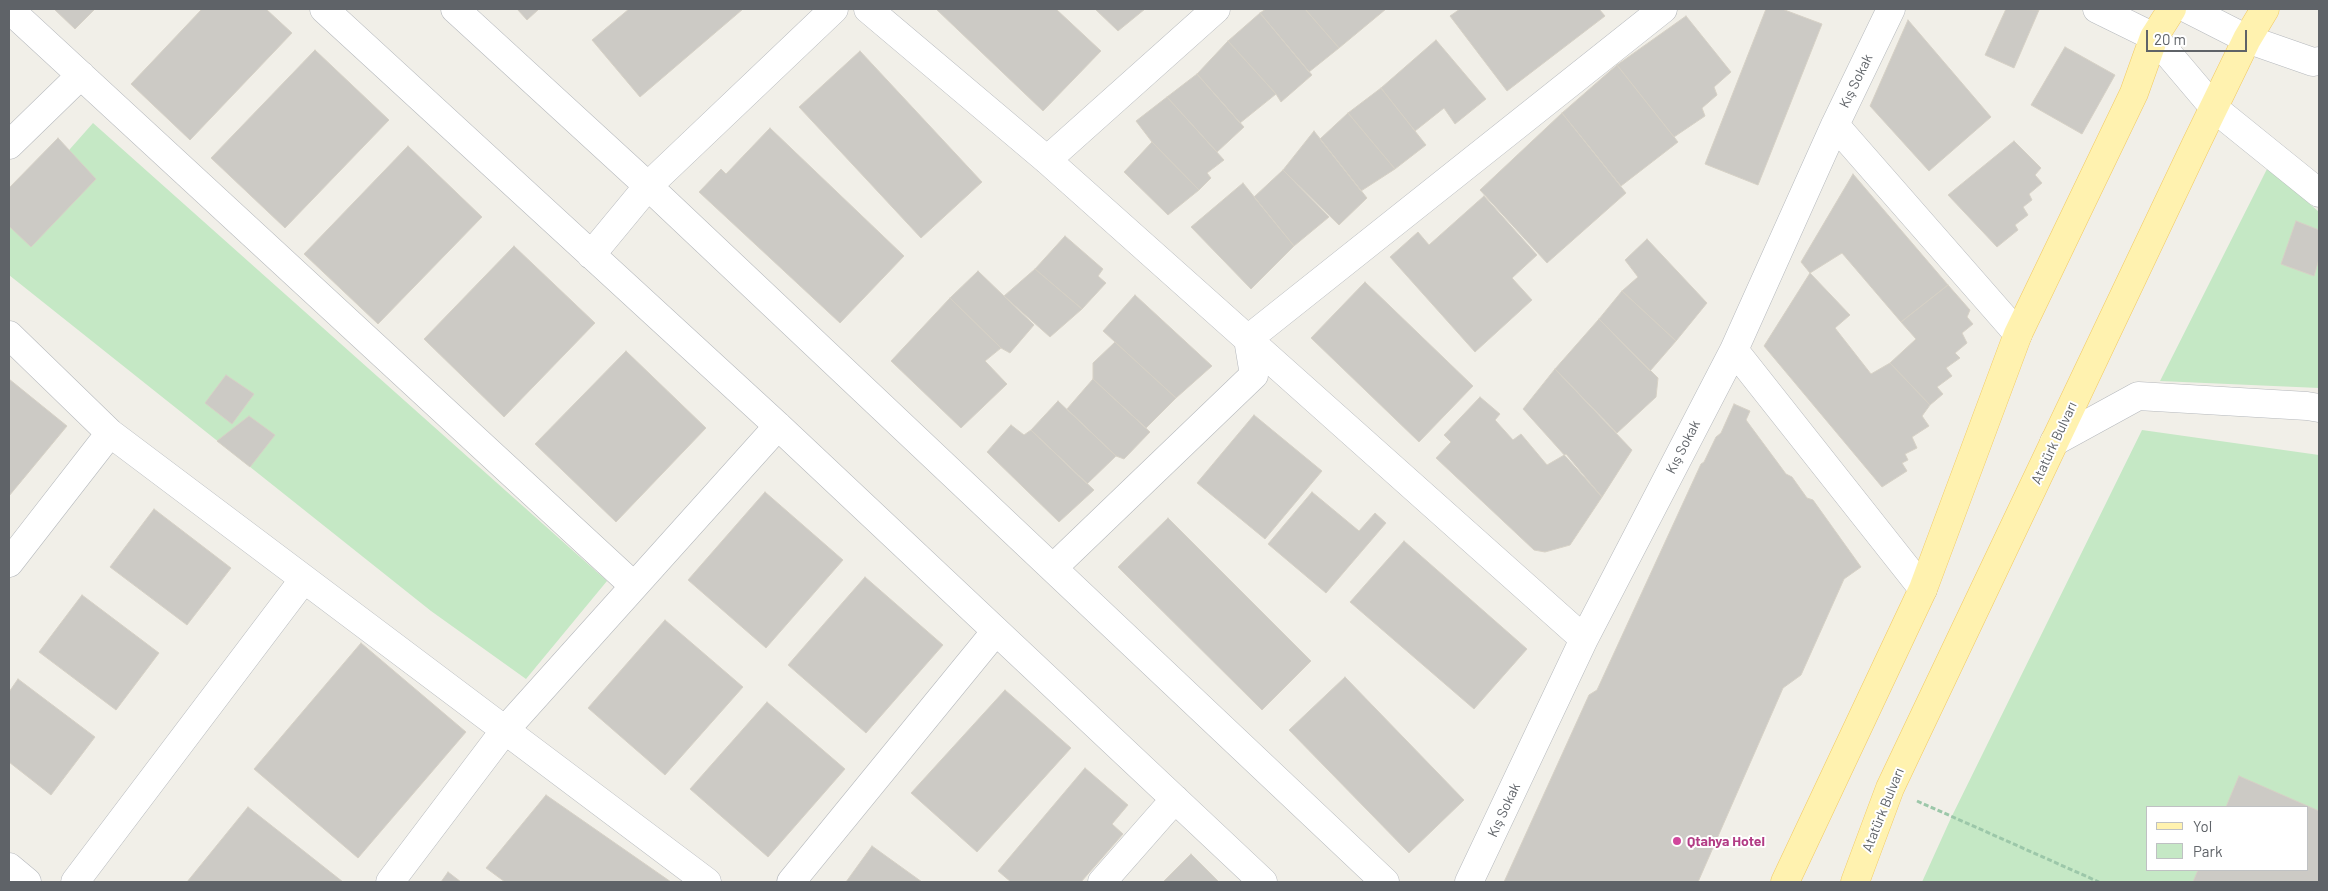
<!DOCTYPE html>
<html>
<head>
<meta charset="utf-8">
<style>
	body { margin:0 }
	#map { position:relative; width:2328px; height:891px; overflow:hidden; background:#f1efe8; font-family:Barlow,sans-serif }
	canvas { display:block }
	.frame { position:absolute; inset:0; border:10px solid #5f6368; pointer-events:none }
	.legend { position:absolute; left:2146px; top:806px; width:162px; height:65px; box-sizing:border-box; background:#fff; border:1px solid #bfc1c3; margin:0; padding:6px 9px; list-style:none; font-size:15px; color:#5f6368 }
	.legend li { display:flex; align-items:center; gap:10px; height:25px }
	.legend b { width:25px; border:1px solid #bfc1c3 }
	.scale { position:absolute; left:2146px; top:30px; width:101px; height:22px; box-sizing:border-box; border:2px solid #5f6368; border-top:0; padding-left:6px; font-size:15px; line-height:18px; white-space:nowrap; color:#5f6368; -webkit-text-stroke:4px #fff; paint-order:stroke }
</style>
</head>
<body>
<div id="map">
<canvas width="2328" height="891"></canvas>
<div class="frame"></div>
<ul class="legend">
<li><b style="height:6px;background:#fff2af"></b>Yol</li>
<li><b style="height:14px;background:#c5e8c5"></b>Park</li>
</ul>
<div class="scale">20 m</div>
</div>
<script>
const g = document.querySelector('canvas').getContext('2d');
g.lineJoin = 'round';
function paint(path, color) { g.fillStyle = color; g.fill(path, 'evenodd'); }
const poly = rows => new Path2D(rows.map(r => 'M' + r).join(''));
function strokePath(path, color, width, dash) { g.strokeStyle = color; g.lineWidth = width; g.lineCap = dash ? 'butt' : 'round'; g.setLineDash(dash || []); g.stroke(path); }
function write(font, color, halo, rows, align = 'center') {
  g.font = font + ' Barlow,sans-serif'; g.lineWidth = 4; g.setLineDash([]); g.textBaseline = 'middle'; g.strokeStyle = halo; g.fillStyle = color; for (const [text, x, y, turn = 0] of rows) {
    g.save(); g.translate(x, y); g.rotate((+turn || 0) * Math.PI / 180); g.textAlign = isNaN(turn) ? turn : align; if (halo) g.strokeText(text, 0, 0); g.fillText(text, 0, 0); g.restore();
  }
}
const green = poly([
	[93,123,607,581,526,679,431,611,9,275,9,218],
	[2268,167,2319,212,2319,388,2160,381],
	[2142,430,2319,455,2319,882,1922,882,1951,818],
	[2147,807,2307,807,2307,870,2147,870]
]);
const building = poly([
	[54,9,95,9,75,29,54,9],
	[202,9,266,9,292,33,190,140,131,84,202,9],
	[517,9,539,9,527,20,517,9],
	[629,9,743,9,640,97,592,40,629,9],
	[936,9,1056,9,1101,51,1043,111,936,9],
	[1095,9,1145,9,1118,31,1095,9],
	[1266,9,1305,9,1339,48,1309,72,1260,13,1266,9],
	[1305,9,1386,9,1339,48,1305,9],
	[1460,9,1599,9,1605,16,1507,91,1450,16,1460,9],
	[1766,9,1782,9,1822,24,1758,185,1705,164,1766,9],
	[2006,9,2039,10,2014,68,1985,55,2006,9],
	[1260,13,1312,75,1281,102,1276,94,1228,41,1260,13],
	[1686,16,1731,72,1714,87,1717,95,1702,108,1705,116,1674,137,1617,65,1686,16],
	[1908,20,1991,117,1929,171,1870,106,1908,20],
	[1436,40,1486,99,1455,124,1444,108,1415,131,1381,88,1436,40],
	[1228,41,1276,94,1240,123,1197,74,1228,41],
	[2065,47,2115,75,2082,134,2031,105,2065,47],
	[315,50,389,120,285,228,211,158,315,50],
	[860,51,982,182,921,238,799,107,860,51],
	[1617,65,1678,142,1621,186,1562,113,1617,65],
	[1197,74,1244,127,1217,152,1167,97,1197,74],
	[1381,88,1426,145,1395,169,1348,113,1381,88],
	[1167,97,1224,160,1207,173,1211,178,1199,190,1152,142,1136,121,1167,97],
	[1348,113,1395,169,1361,191,1320,139,1348,113],
	[1562,113,1626,193,1547,263,1480,190,1562,113],
	[770,128,904,256,840,323,699,192,721,169,726,174,770,128],
	[1314,131,1367,198,1339,225,1283,170,1314,131],
	[58,138,96,179,31,247,9,226,9,188,58,138],
	[2014,141,2041,168,2035,175,2042,183,2029,194,2032,200,2023,207,2028,215,2015,225,2018,230,1997,247,1948,195,2014,141],
	[1152,142,1199,190,1168,215,1124,172,1152,142],
	[408,146,482,217,378,324,304,254,408,146],
	[1283,170,1329,217,1294,246,1254,197,1283,170],
	[1853,174,1948,285,1901,322,1842,253,1810,273,1801,262,1853,174],
	[1243,183,1294,246,1251,289,1191,227,1243,183],
	[1484,196,1537,255,1512,278,1532,300,1475,352,1390,257,1418,232,1429,245,1484,196],
	[2296,221,2319,230,2319,259,2314,276,2281,264,2296,221],
	[1065,236,1103,269,1098,276,1106,283,1082,309,1035,269,1065,236],
	[1647,239,1707,303,1676,341,1622,291,1638,277,1625,260,1647,239],
	[514,246,595,323,504,417,424,339,514,246],
	[1035,269,1082,309,1050,337,1004,296,1035,269],
	[978,271,1034,325,1010,353,1001,348,950,298,978,271],
	[1810,273,1850,315,1835,328,1871,374,1890,363,1930,405,1922,416,1929,426,1912,437,1917,448,1905,454,1908,460,1902,463,1907,471,1882,487,1764,346,1810,273],
	[1365,282,1473,386,1419,442,1311,338,1365,282],
	[1948,285,1970,310,1967,317,1973,324,1962,333,1967,343,1955,353,1960,358,1946,368,1952,376,1937,387,1943,394,1930,405,1890,363,1916,339,1901,322,1948,285],
	[1622,291,1676,341,1650,371,1599,319,1622,291],
	[1135,295,1212,366,1176,398,1103,331,1135,295],
	[950,298,1001,348,985,361,1007,384,961,428,891,361,950,298],
	[1599,319,1658,378,1656,397,1617,433,1555,369,1599,319],
	[1115,342,1176,398,1146,428,1093,379,1093,363,1115,342],
	[626,351,706,428,616,522,535,444,626,351],
	[1555,369,1632,450,1602,497,1523,409,1555,369],
	[226,375,254,394,232,424,205,403,226,375],
	[9,379,67,426,9,496,9,379],
	[1093,379,1150,432,1124,459,1116,456,1067,409,1093,379],
	[1480,397,1500,414,1495,420,1513,440,1521,434,1547,465,1566,454,1602,497,1570,545,1545,552,1534,550,1436,458,1451,442,1444,435,1480,397],
	[1058,401,1116,456,1087,484,1031,430,1058,401],
	[1734,404,1750,411,1746,420,1786,474,1792,477,1807,498,1813,500,1861,567,1844,579,1801,675,1783,688,1698,882,1504,882,1589,695,1597,690,1701,464,1704,462,1716,437,1721,433,1734,404],
	[1254,415,1322,471,1265,539,1197,483,1254,415],
	[249,416,275,435,250,467,217,441,249,416],
	[1011,425,1024,435,1031,430,1094,490,1059,522,987,452,1011,425],
	[765,492,843,560,766,648,688,580,765,492],
	[1312,492,1359,531,1375,513,1386,523,1326,593,1268,544,1312,492],
	[154,509,231,568,187,625,110,567,154,509],
	[1168,518,1311,661,1262,710,1118,567,1168,518],
	[1404,541,1527,649,1474,709,1350,602,1404,541],
	[865,577,943,645,866,733,788,665,865,577],
	[82,595,159,653,116,710,39,652,82,595],
	[665,620,743,687,665,775,588,708,665,620],
	[361,643,466,732,358,858,254,769,361,643],
	[1345,677,1464,800,1409,853,1289,730,1345,677],
	[18,679,95,737,51,795,9,762,9,692,18,679],
	[1005,690,1071,748,977,852,911,793,1005,690],
	[767,702,845,769,768,857,690,789,767,702],
	[1085,768,1128,805,1112,824,1123,834,1081,882,1011,882,998,871,1085,768],
	[2239,776,2319,811,2319,882,2193,882,2198,870,2307,870,2307,807,2226,807,2239,776],
	[546,795,671,882,505,882,486,868,546,795],
	[248,807,343,882,187,882,248,807],
	[872,846,922,882,846,882,872,846],
	[1191,854,1219,882,1163,882,1191,854],
	[448,872,461,882,441,882,448,872]
]);
const path = poly([
	[1917,801,2099,882]
]);
const minor = poly([
	[9,9,634,586],
	[324,9,778,426,1263,882],
	[455,9,648,186,1385,882],
	[868,9,1047,160,1584,639],
	[2097,9,2154,37,2215,109,2319,193],
	[2188,9,2247,39,2313,62,2319,61],
	[1835,125,2018,334],
	[9,145,81,75],
	[1047,160,1216,9],
	[591,255,648,186,834,9],
	[9,335,110,433,707,882],
	[1734,350,1923,589],
	[2054,442,2138,396,2307,406,2319,408],
	[9,563,110,433],
	[1054,567,1254,375,1248,339,1663,9],
	[9,867,27,882],
	[75,882,304,579],
	[390,882,505,730,778,426],
	[791,882,996,631],
	[1102,882,1175,799],
	[1469,882,1584,639,1734,350,1835,125,1891,9]
]);
const major = poly([
	[1785,882,1923,589,2018,334,2134,93,2154,37,2172,9],
	[1855,882,1890,788,2196,144,2247,39,2265,9]
]);
const markers = [
	[1677,841,5,"#d1479c"]
];
const streetNames = [
	["Kış Sokak",1856,81,-64],
	["Atatürk Bulvarı",2054,443,-65],
	["Kış Sokak",1683,447,-63],
	["Kış Sokak",1504,810,-65],
	["Atatürk Bulvarı",1883,810,-68]
];
const hotelNames = [
	["Qtahya Hotel",1687,841]
];
paint(green, '#c5e8c5');
paint(building, '#cccac5');
strokePath(building, '#d6d1c6', 1);
strokePath(minor, '#b5b8bc', 29);
strokePath(major, '#f2c960', 29);
strokePath(path, '#9cc7a9', 3, [5, 2.5]);
strokePath(minor, '#fff', 28);
strokePath(major, '#fff2af', 28);
for (const [x, y, r, color] of markers) { const dot = new Path2D(); dot.arc(x, y, r, 0, 2 * Math.PI); g.fillStyle = color; g.fill(dot); strokePath(dot, '#fff', 2); }
write('14px', '#5f6368', '#fff', streetNames);
write('bold 14px', '#b23c85', '#fff', hotelNames, 'left');
</script>
</body>
</html>
